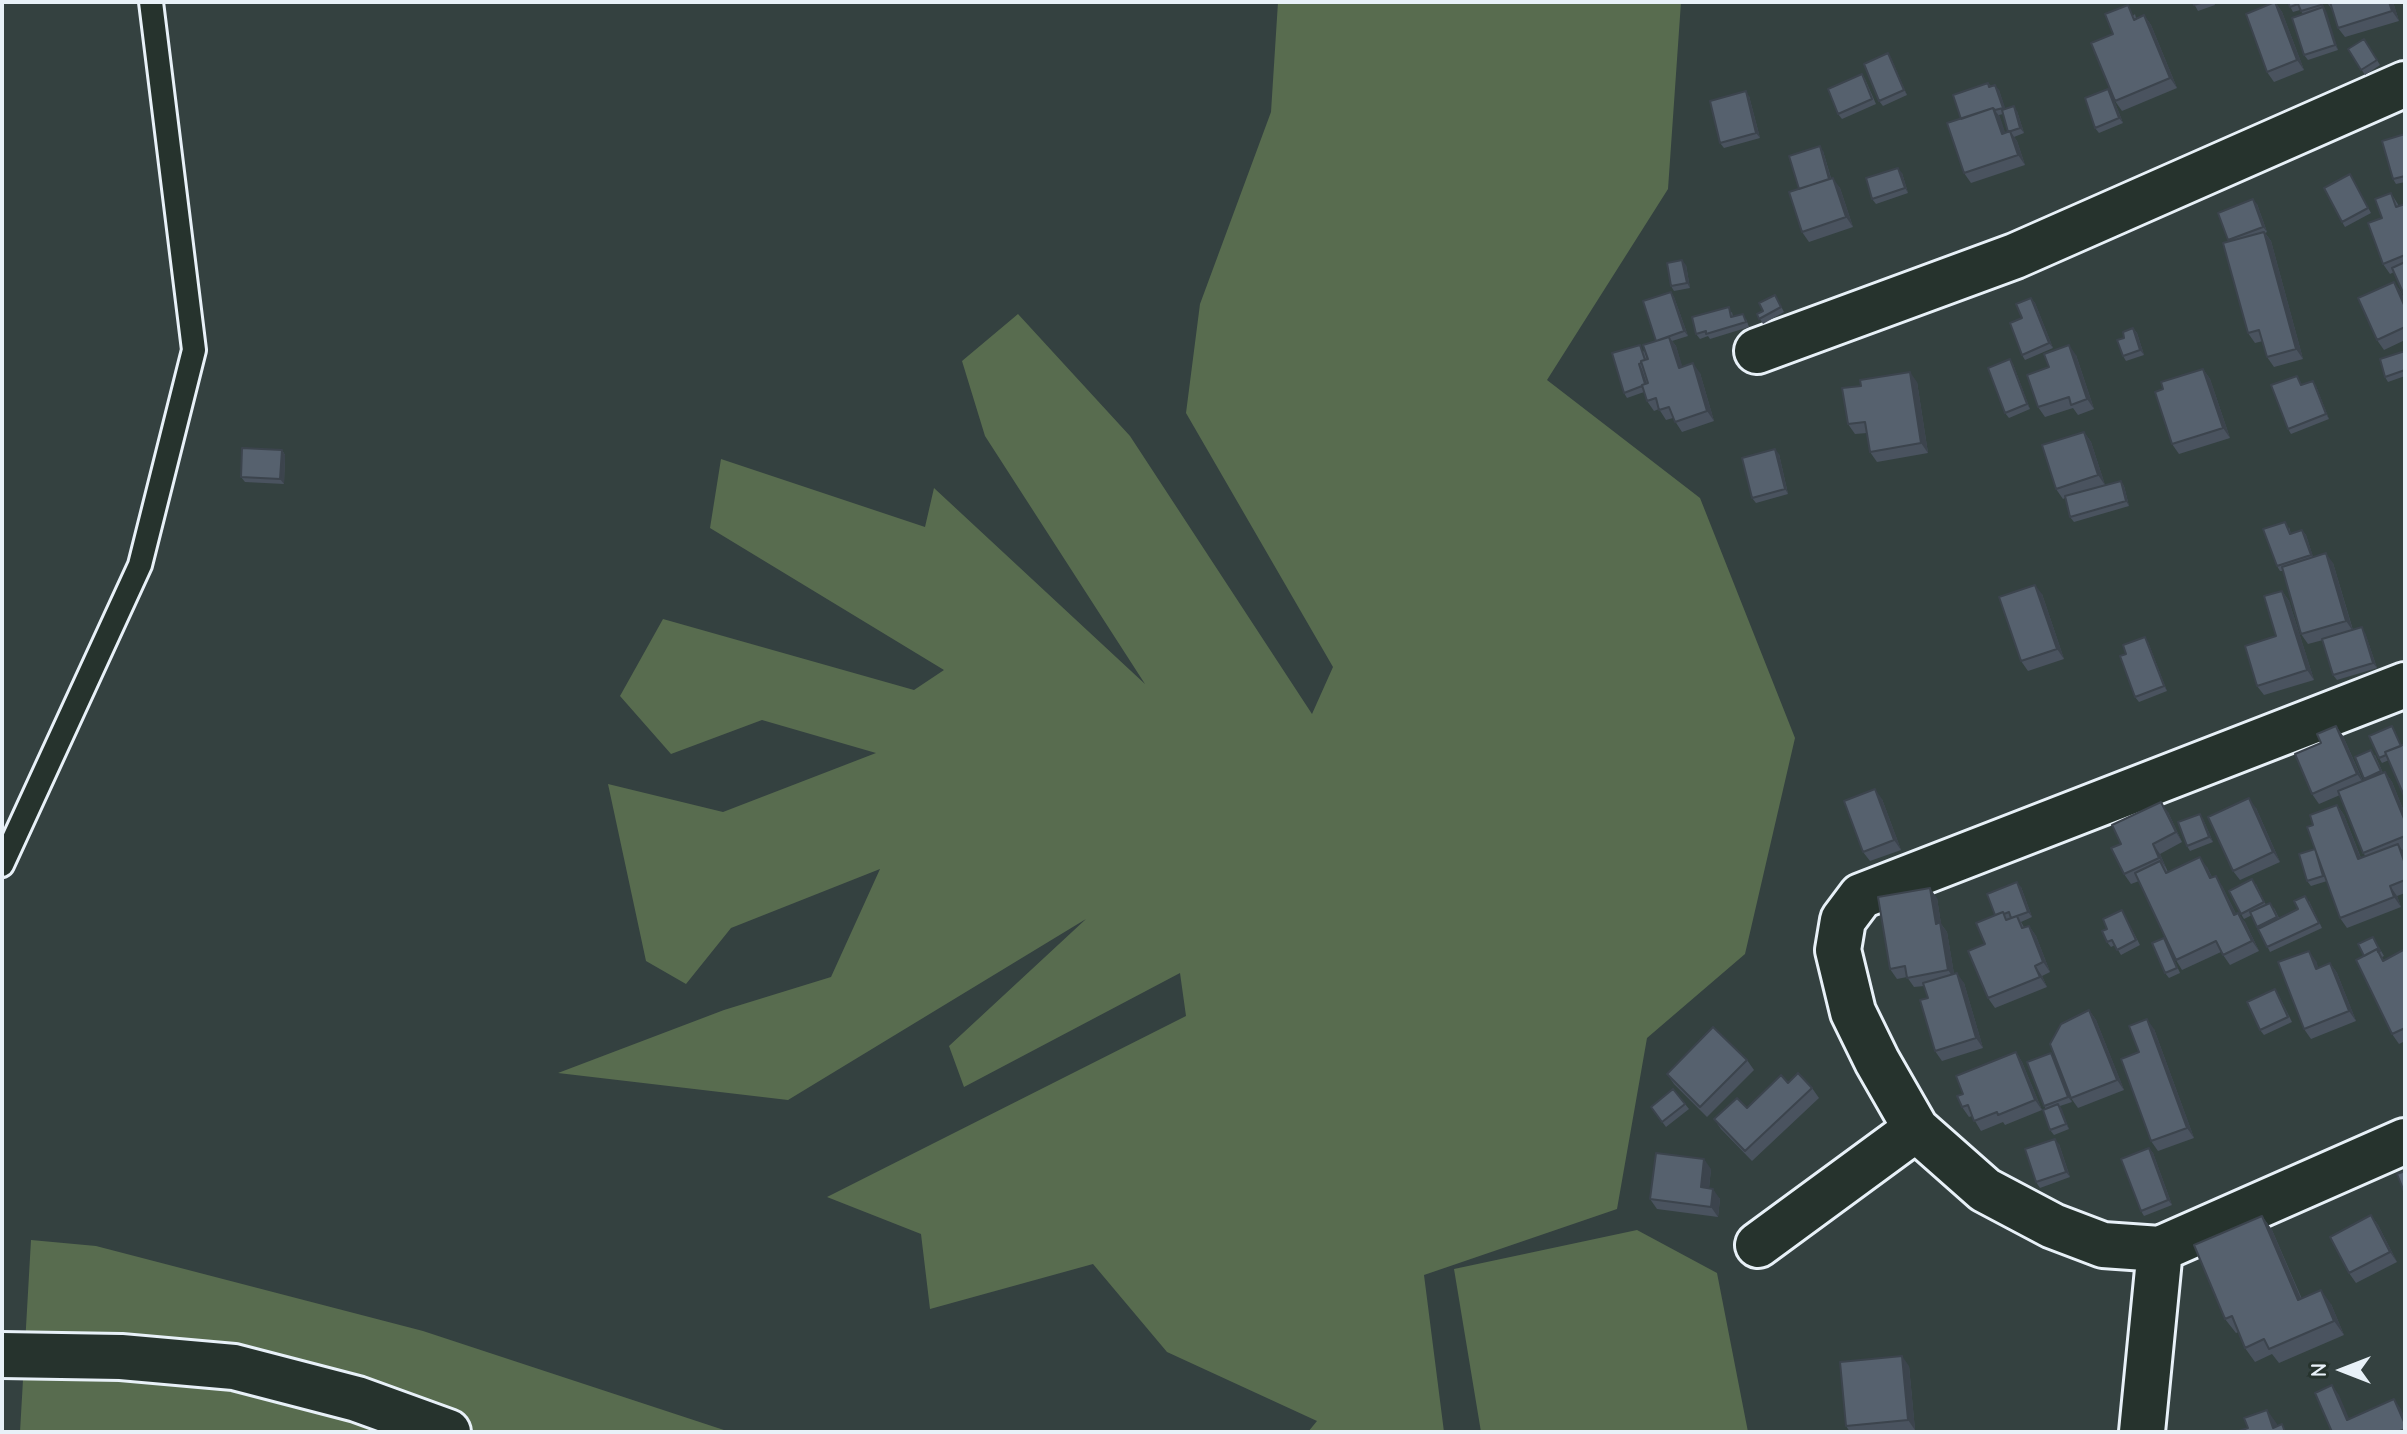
<!DOCTYPE html>
<html>
<head>
<meta charset="utf-8">
<style>
	body { margin:0 }
	#map { position:relative; width:2407px; height:1434px; overflow:hidden; background:#344140; font-family:"Comic Neue",sans-serif }
	canvas { display:block }
	.frame { position:absolute; inset:0; border:4px solid #e8f1f8; pointer-events:none }
	.north { position:absolute; left:2303px; top:1330px; width:80px; height:80px; -webkit-text-stroke:6px #26332d; paint-order:stroke; rotate:270deg; font-size:22px; font-weight:700; line-height:32px; text-align:center; color:#e8f1f8 }
	.north::after { content:''; display:block; margin:auto; width:28px; height:36px; background:#e8f1f8; clip-path:polygon(50% 0,100% 100%,50% 72%,0 100%) }
</style>
</head>
<body>
<div id="map">
<canvas width="2407" height="1434"></canvas>
<div class="frame"></div>
<div class="north">N</div>
</div>
<script>
const g = document.querySelector('canvas').getContext('2d');
g.lineJoin = 'round';
function paint(path, color) { g.fillStyle = color; g.fill(path, 'evenodd'); }
const poly = rows => new Path2D(rows.map(r => 'M' + r).join(''));
function strokePath(path, color, width, dash) { g.strokeStyle = color; g.lineWidth = width; g.lineCap = dash ? 'butt' : 'round'; g.setLineDash(dash || []); g.stroke(path); }
const green = poly([
	[1278,2,1681,2,1668,189,1547,380,1700,498,1795,738,1745,954,1647,1038,1617,1209,1424,1275,1444,1432,1308,1432,1317,1421,1167,1352,1093,1264,930,1309,921,1234,827,1197,1186,1016,1180,973,964,1087,949,1046,1086,919,788,1100,558,1073,724,1010,831,977,880,869,731,928,686,984,646,961,608,784,723,812,876,753,762,720,671,754,620,696,663,619,914,690,944,670,710,528,721,459,925,527,934,488,1145,684,985,436,962,361,1018,314,1130,436,1312,714,1333,667,1186,413,1200,304,1271,112],
	[1637,1230,1717,1273,1748,1432,1481,1432,1454,1269],
	[31,1240,96,1246,423,1331,730,1432,20,1432]
]);
const lane = poly([
	[2,865,140,565,194,350,151,2]
]);
const street = poly([
	[1757,351,2015,256,2405,84],
	[2405,685,1861,896,1843,920,1838,950,1853,1012,1877,1061,1916,1129,1985,1190,2053,1226,2103,1245,2160,1249,2405,1141],
	[1758,1245,1916,1129],
	[2,1355,121,1357,234,1367,357,1399,448,1432],
	[2142,1432,2160,1249]
]);
const wall = poly([
	[2193,2,2214,2,2215,5,2198,11],
	[2275,2,2282,12,2304,70,2274,82,2267,72],
	[2288,2,2322,2,2338,50,2308,60,2304,55,2303,14,2300,10,2293,12],
	[2393,2,2399,21,2345,37,2338,28,2332,9,2328,4],
	[2135,14,2136,18,2144,15,2151,25,2177,88,2122,111,2115,101,2113,34],
	[2364,39,2380,65,2365,75,2348,49],
	[1888,53,1891,58,1907,95,1883,106,1879,101],
	[1862,74,1865,79,1876,104,1842,119,1838,114],
	[1988,83,1991,86,1999,90,2005,109,2017,111,2024,133,2014,137,2017,141,2025,165,1971,183,1964,173,1961,119],
	[2003,114,2008,132,2005,133,1999,115],
	[2108,89,2112,95,2123,123,2099,133,2095,128],
	[1749,96,1760,138,1724,148,1720,143],
	[2405,134,2405,182,2396,184,2393,179],
	[1823,151,1831,178,1840,188,1853,227,1809,242,1802,232],
	[1902,173,1908,193,1876,204,1872,199],
	[2350,174,2371,213,2345,227,2342,222],
	[2391,193,2399,206,2405,204,2405,297,2394,272,2390,274,2383,264,2382,218],
	[2257,204,2267,232,2265,233,2271,241,2303,359,2274,367,2267,357,2263,341,2255,343,2248,333,2229,241,2218,213],
	[1686,265,1690,288,1674,291,1671,286],
	[2394,282,2401,292,2405,302,2405,340,2384,350,2377,340],
	[1671,292,1674,297,1688,336,1672,341,1676,346,1682,367,1700,373,1714,421,1682,432,1673,418,1666,420,1659,409,1654,411,1647,401,1644,392,1627,398,1624,393,1644,350,1647,359,1648,359,1656,341],
	[1775,295,1784,312,1763,324,1757,314,1763,311],
	[2031,298,2035,303,2053,348,2025,360,2022,355,2022,318],
	[1732,312,1733,317,1746,319,1749,327,1710,339,1708,336,1700,339,1696,334],
	[2133,328,2137,333,2144,355,2126,361,2123,356,2124,338],
	[2405,351,2405,376,2388,382,2385,377],
	[2076,355,2094,409,2078,415,2073,408,2045,417,2038,407,2049,367],
	[2010,359,2013,364,2030,409,2009,418,2005,413],
	[2203,369,2210,379,2230,438,2179,454,2172,444,2163,389],
	[2297,376,2302,385,2313,381,2316,386,2329,419,2291,434,2288,429],
	[1917,382,1928,453,1877,462,1870,452,1867,433,1855,434,1848,424],
	[2084,432,2091,442,2105,485,2121,481,2124,486,2129,506,2074,522,2070,517,2065,498,2063,499,2056,489],
	[282,450,285,455,284,484,245,482,241,477],
	[1779,454,1788,494,1756,503,1752,498],
	[2289,527,2291,534,2302,530,2306,535,2313,557,2333,563,2353,630,2365,633,2377,668,2337,680,2333,675,2323,640,2308,644,2301,634,2283,571,2280,571,2277,566],
	[2282,591,2289,601,2314,680,2264,695,2257,686,2276,636],
	[2042,594,2064,659,2028,671,2021,661],
	[2148,642,2167,691,2139,702,2135,697],
	[2336,726,2343,736,2363,781,2365,780,2355,757,2375,755,2383,773,2385,772,2392,782,2405,814,2405,849,2402,850,2405,854,2405,893,2397,896,2401,907,2347,928,2340,918,2327,881,2311,886,2307,881,2315,850,2313,825,2337,805,2344,815,2361,858,2365,856,2340,795,2319,804,2312,794,2321,743],
	[2396,731,2389,760,2382,763,2379,758],
	[1882,799,1901,850,1870,861,1863,852],
	[2256,808,2280,862,2240,880,2233,871],
	[2168,812,2182,842,2160,854,2168,872,2207,867,2212,877,2222,886,2236,914,2245,922,2259,951,2230,965,2221,952,2182,970,2176,960,2139,881,2131,884,2124,874],
	[2200,814,2203,819,2213,842,2190,851,2187,846],
	[2256,884,2266,905,2274,908,2279,918,2298,909,2309,901,2322,928,2270,952,2252,915,2244,919,2241,914],
	[2021,887,2032,917,2021,922,2024,927,2029,926,2036,936,2050,972,2042,976,2047,987,1995,1008,1988,998,1985,944,1995,915],
	[1937,898,1941,924,1947,932,1954,974,1964,983,1983,1048,1942,1061,1935,1051,1928,998,1924,986,1914,987,1907,977,1897,979,1890,969],
	[2122,910,2140,945,2121,955,2115,945,2111,947,2107,942,2107,929],
	[2164,938,2167,943,2180,973,2169,978,2165,973],
	[2376,942,2384,956,2382,957,2384,960,2405,949,2405,1041,2399,1044,2392,1034,2364,956],
	[2316,961,2318,968,2330,963,2337,973,2356,1021,2311,1039,2304,1029],
	[2278,994,2292,1022,2264,1035,2260,1030],
	[2089,1010,2096,1020,2124,1090,2078,1108,2071,1098],
	[2154,1029,2194,1138,2158,1151,2151,1141,2139,1052],
	[2016,1052,2022,1062,2042,1110,2005,1125,2003,1122,1981,1131,1972,1116,1969,1117,1962,1107,1963,1094],
	[2055,1058,2072,1102,2060,1106,2069,1129,2054,1135,2050,1130,2046,1109,2044,1106],
	[1747,1060,1754,1070,1707,1117,1674,1084,1667,1074],
	[1788,1083,1812,1088,1819,1098,1752,1161,1721,1129,1714,1119,1747,1108],
	[1673,1089,1689,1109,1666,1127,1651,1107],
	[2059,1144,2070,1177,2040,1188,2036,1182],
	[2149,1148,2153,1153,2172,1205,2144,1216,2141,1211],
	[1711,1169,1709,1188,1720,1199,1718,1217,1657,1209,1650,1199],
	[2371,1215,2378,1225,2397,1262,2356,1283,2349,1273],
	[2262,1216,2272,1230,2302,1299,2331,1304,2344,1335,2279,1363,2272,1354,2255,1362,2245,1348,2239,1332,2236,1333,2225,1319],
	[1909,1366,1915,1430,1890,1432,1850,1432,1846,1426]
]);
const shadedWall = poly([
	[2275,2,2282,12,2304,70,2297,60],
	[2320,2,2322,2,2327,13,2338,50,2335,45],
	[2389,2,2393,2,2399,21,2392,11],
	[2144,15,2151,25,2177,88,2170,78],
	[1888,53,1891,58,1907,95,1904,90],
	[1995,85,1999,90,2007,113,2003,108],
	[2108,89,2112,95,2123,123,2119,118],
	[1746,91,1749,96,1760,138,1756,133],
	[2014,106,2017,111,2024,133,2020,128],
	[1993,108,2000,117,2009,144,2002,134],
	[2010,131,2017,141,2025,165,2018,155],
	[1820,146,1823,151,1833,186,1830,181],
	[1898,168,1902,173,1908,193,1905,188],
	[1833,178,1840,188,1853,227,1846,217],
	[2253,199,2257,204,2267,232,2263,227],
	[2264,232,2271,241,2303,359,2296,349],
	[1682,260,1686,265,1690,288,1687,283],
	[2394,282,2401,292,2405,302,2405,307],
	[1671,292,1674,297,1688,336,1684,331],
	[2031,298,2035,303,2053,348,2049,343],
	[2133,328,2137,333,2144,355,2140,350],
	[1669,337,1676,346,1686,378,1679,368],
	[2069,345,2076,355,2094,409,2087,399],
	[2010,359,2013,364,2030,409,2027,404],
	[1693,363,1700,373,1714,421,1707,411],
	[1639,364,1642,369,1649,390,1645,385],
	[2203,369,2210,379,2230,438,2223,428],
	[1910,372,1917,382,1928,453,1921,443],
	[2313,381,2316,386,2329,419,2326,414],
	[2084,432,2091,442,2105,485,2098,475],
	[1775,449,1779,454,1788,494,1785,489],
	[282,450,285,455,284,484,280,479],
	[2121,481,2124,486,2129,506,2126,501],
	[2302,530,2306,535,2314,560,2311,555],
	[2326,553,2333,563,2353,631,2346,621],
	[2035,585,2042,594,2064,659,2057,649],
	[2282,591,2289,601,2314,680,2307,670],
	[2362,627,2365,633,2377,668,2373,663],
	[2145,637,2148,642,2167,691,2164,686],
	[2336,726,2343,736,2364,784,2357,774],
	[2385,772,2392,782,2405,814,2405,821],
	[1875,789,1882,799,1901,850,1894,840],
	[2249,798,2256,808,2280,862,2273,852],
	[2161,802,2168,812,2182,842,2176,832],
	[2337,805,2344,815,2365,869,2358,859],
	[2200,814,2203,819,2213,842,2209,837],
	[2153,844,2160,854,2166,868,2159,858],
	[2398,844,2405,854,2405,864],
	[2200,857,2207,867,2217,888,2210,878],
	[2216,876,2222,886,2241,924,2234,915],
	[2017,882,2021,887,2032,917,2028,912],
	[2390,886,2397,896,2401,907,2394,897],
	[1930,888,1937,898,1941,924,1947,932,1955,980,1948,970,1936,924],
	[2238,913,2245,922,2259,951,2252,941],
	[2029,926,2036,936,2050,972,2043,962],
	[2309,951,2316,961,2323,979,2316,969],
	[2330,963,2337,973,2356,1021,2349,1011],
	[2035,966,2042,976,2047,987,2040,977],
	[1957,973,1964,983,1983,1048,1976,1038],
	[2089,1010,2096,1020,2124,1090,2117,1080],
	[2147,1019,2154,1029,2194,1138,2187,1128],
	[2016,1052,2022,1062,2042,1110,2035,1100],
	[2051,1053,2055,1058,2072,1102,2068,1097],
	[2058,1104,2062,1109,2069,1129,2066,1124],
	[2055,1139,2059,1144,2070,1177,2066,1172],
	[2149,1148,2153,1153,2172,1205,2168,1200],
	[1704,1159,1711,1169,1708,1197,1701,1187],
	[1713,1189,1720,1199,1718,1217,1711,1207],
	[2371,1215,2378,1225,2397,1262,2390,1252],
	[2262,1216,2272,1230,2308,1315,2298,1300],
	[2321,1290,2331,1304,2344,1335,2334,1321],
	[1902,1356,1909,1366,1915,1430,1908,1420],
	[2332,1385,2339,1395,2354,1430,2347,1420],
	[2394,1399,2401,1409,2405,1419,2405,1424],
	[2267,1410,2277,1424,2279,1432,2273,1428]
]);
const building = poly([
	[2193,2,2204,2,2194,5,2193,2],
	[2275,2,2297,60,2267,72,2246,14,2275,2],
	[2288,2,2320,2,2321,5,2301,11,2298,4,2290,7,2288,2],
	[2330,2,2389,2,2392,11,2338,28,2330,2],
	[2128,5,2134,20,2144,15,2170,78,2115,101,2091,43,2113,34,2105,14,2128,5],
	[2323,7,2335,45,2304,55,2292,18,2323,7],
	[2364,39,2377,60,2361,70,2348,49,2364,39],
	[1888,53,1904,90,1879,101,1864,64,1888,53],
	[1862,74,1872,99,1838,114,1828,89,1862,74],
	[1988,83,1989,87,1995,85,2003,108,1995,110,1993,108,1961,119,1953,95,1988,83],
	[2108,89,2119,118,2095,128,2085,98,2108,89],
	[1746,91,1756,133,1720,143,1710,101,1746,91],
	[2014,106,2020,128,2008,132,2002,110,2014,106],
	[1993,108,2002,134,2010,131,2018,155,1964,173,1947,123,1993,108],
	[2405,134,2405,176,2393,179,2382,141,2405,134],
	[1820,146,1829,179,1799,189,1789,156,1820,146],
	[1898,168,1905,188,1872,199,1866,178,1898,168],
	[2350,174,2368,208,2342,222,2324,188,2350,174],
	[1833,178,1846,217,1802,232,1789,192,1833,178],
	[2391,193,2396,207,2405,204,2405,255,2383,264,2368,223,2382,218,2375,199,2391,193],
	[2253,199,2263,227,2228,240,2218,213,2253,199],
	[2264,232,2296,349,2267,357,2259,330,2248,333,2223,243,2264,232],
	[1682,260,1687,283,1671,286,1667,263,1682,260],
	[2405,262,2405,297,2392,268,2405,262],
	[2394,282,2405,307,2405,327,2377,340,2358,298,2394,282],
	[1671,292,1684,331,1656,341,1643,301,1671,292],
	[1775,295,1781,307,1759,319,1757,314,1763,311,1759,303,1775,295],
	[2031,298,2049,343,2022,355,2010,323,2022,318,2016,304,2031,298],
	[1729,307,1731,317,1743,314,1746,322,1706,334,1706,331,1696,334,1692,317,1729,307],
	[2133,328,2140,350,2123,356,2117,340,2124,338,2123,332,2133,328],
	[1669,337,1679,368,1693,363,1707,411,1675,422,1669,407,1659,410,1656,398,1647,401,1642,385,1648,383,1641,361,1648,359,1643,345,1669,337],
	[1640,345,1645,360,1641,361,1641,363,1639,364,1645,384,1642,385,1642,386,1624,393,1612,353,1640,345],
	[2069,345,2087,399,2071,405,2069,397,2038,407,2027,375,2049,367,2044,354,2069,345],
	[2405,351,2405,370,2385,377,2380,359,2405,351],
	[2010,359,2027,404,2005,413,1988,368,2010,359],
	[2203,369,2223,428,2172,444,2155,392,2163,389,2161,382,2203,369],
	[1910,372,1921,443,1870,452,1865,422,1848,424,1842,388,1861,386,1860,380,1910,372],
	[2297,376,2301,385,2313,381,2326,414,2288,429,2271,385,2297,376],
	[2084,432,2098,475,2056,489,2042,445,2084,432],
	[242,448,282,450,280,479,241,477,242,448],
	[1775,449,1785,489,1752,498,1742,458,1775,449],
	[2121,481,2126,501,2070,517,2065,496,2121,481],
	[2285,522,2290,534,2302,530,2311,555,2277,566,2263,529,2285,522],
	[2326,553,2346,621,2301,634,2282,567,2326,553],
	[2035,585,2057,649,2021,661,1999,597,2035,585],
	[2282,591,2307,670,2257,686,2245,646,2276,636,2264,596,2282,591],
	[2362,627,2373,663,2333,675,2322,639,2362,627],
	[2145,637,2164,686,2135,697,2120,656,2126,654,2123,645,2145,637],
	[2336,726,2357,774,2312,794,2295,754,2321,743,2317,734,2336,726],
	[2392,726,2401,746,2385,752,2386,755,2379,758,2369,736,2392,726],
	[2405,744,2405,798,2385,752,2405,744],
	[2371,750,2381,771,2364,779,2355,757,2371,750],
	[2385,772,2405,821,2405,836,2363,853,2338,791,2385,772],
	[1875,789,1894,840,1863,852,1844,801,1875,789],
	[2249,798,2273,852,2233,871,2208,817,2249,798],
	[2161,802,2176,832,2153,844,2159,858,2124,874,2111,848,2121,844,2112,825,2161,802],
	[2337,805,2358,859,2398,844,2405,864,2405,880,2390,886,2394,897,2340,918,2307,827,2313,825,2310,815,2337,805],
	[2200,814,2209,837,2187,846,2178,822,2200,814],
	[2315,849,2323,876,2307,881,2299,854,2315,849],
	[2200,857,2210,878,2216,876,2234,915,2238,913,2252,941,2223,955,2216,941,2176,960,2135,873,2160,861,2166,873,2200,857],
	[2252,879,2264,902,2241,914,2229,891,2252,879],
	[2017,882,2028,912,2011,918,2009,912,2004,914,2003,912,1995,915,1987,894,2017,882],
	[1930,888,1936,924,1940,922,1948,970,1907,978,1905,966,1890,969,1878,897,1930,888],
	[2305,896,2319,923,2267,947,2258,929,2298,909,2294,901,2305,896],
	[2270,903,2277,917,2257,927,2250,912,2270,903],
	[2122,910,2136,940,2117,950,2112,940,2107,942,2102,931,2107,929,2103,919,2122,910],
	[2003,912,2006,920,2017,916,2022,928,2029,926,2043,962,2035,966,2040,977,1988,998,1968,951,1985,944,1976,923,2003,912],
	[2373,937,2380,951,2378,952,2377,949,2364,956,2358,944,2373,937],
	[2164,938,2177,968,2165,973,2152,943,2164,938],
	[2377,949,2383,961,2405,949,2405,1028,2392,1034,2356,960,2377,949],
	[2309,951,2316,969,2330,963,2349,1011,2304,1029,2278,962,2309,951],
	[1957,973,1976,1038,1935,1051,1920,1000,1928,998,1923,983,1957,973],
	[2275,989,2288,1017,2260,1030,2247,1002,2275,989],
	[2089,1010,2117,1080,2071,1098,2050,1044,2061,1024,2089,1010],
	[2147,1019,2187,1128,2151,1141,2121,1059,2139,1052,2129,1026,2147,1019],
	[1713,1027,1747,1060,1700,1107,1667,1074,1713,1027],
	[2016,1052,2035,1100,1998,1115,1997,1112,1974,1121,1968,1105,1962,1107,1957,1096,1963,1094,1956,1076,2016,1052],
	[2051,1053,2068,1097,2044,1106,2027,1062,2051,1053],
	[1798,1073,1812,1088,1745,1151,1714,1119,1737,1098,1747,1108,1781,1075,1788,1083,1798,1073],
	[1673,1089,1685,1104,1662,1122,1651,1107,1673,1089],
	[2058,1104,2066,1124,2050,1130,2043,1110,2058,1104],
	[2055,1139,2066,1172,2036,1182,2025,1149,2055,1139],
	[2149,1148,2168,1200,2141,1211,2121,1159,2149,1148],
	[1656,1153,1704,1159,1701,1187,1713,1189,1711,1207,1650,1199,1656,1153],
	[2405,1171,2405,1194,2397,1174,2405,1171],
	[2371,1215,2390,1252,2349,1273,2330,1237,2371,1215],
	[2262,1216,2298,1300,2321,1290,2334,1321,2269,1349,2264,1339,2245,1348,2232,1316,2225,1319,2194,1245,2262,1216],
	[1902,1356,1908,1420,1846,1426,1840,1362,1902,1356],
	[2332,1385,2347,1420,2394,1399,2405,1424,2405,1429,2398,1432,2332,1432,2315,1393,2332,1385],
	[2267,1410,2273,1428,2282,1424,2285,1432,2236,1432,2248,1428,2244,1418,2267,1410]
]);
paint(green, '#586c4f');
strokePath(lane, '#e8f1f8', 28);
strokePath(street, '#e8f1f8', 50);
strokePath(lane, '#26332d', 22);
strokePath(street, '#26332d', 44);
paint(wall, '#4a535f');
paint(shadedWall, '#3c444d');
paint(building, '#56616e');
strokePath(building, '#3c444d', 2);
</script>
</body>
</html>
